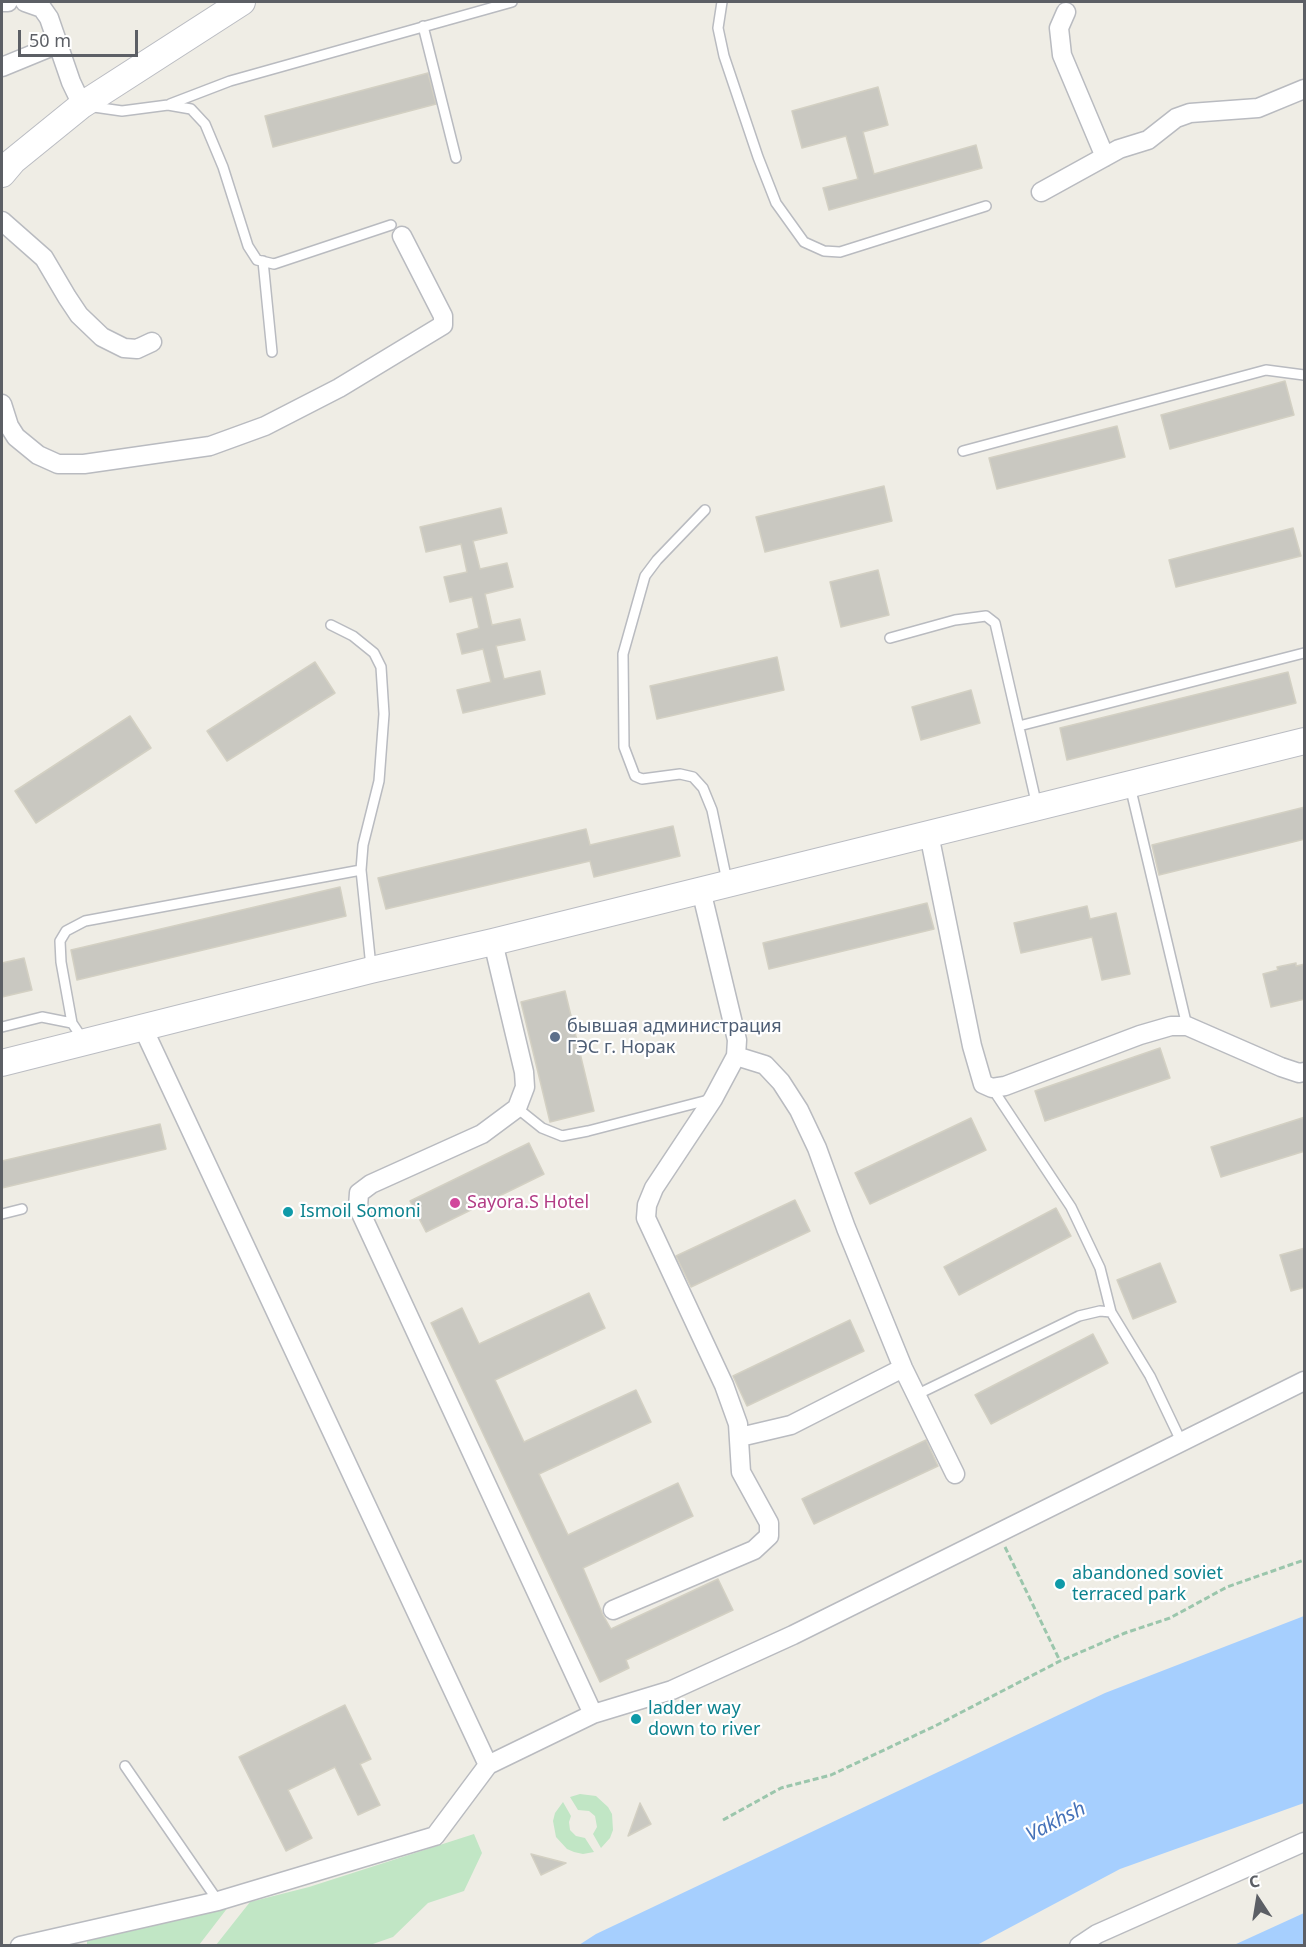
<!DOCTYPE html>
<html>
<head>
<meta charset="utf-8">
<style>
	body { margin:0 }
	#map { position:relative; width:1306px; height:1947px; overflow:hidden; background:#efede5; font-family:"Noto Sans",sans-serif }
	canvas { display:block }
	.frame { position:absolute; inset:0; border:3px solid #5c5f65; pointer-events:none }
	.north { position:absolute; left:1228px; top:1869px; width:60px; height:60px; -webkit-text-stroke:4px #fff; paint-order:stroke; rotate:348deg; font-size:16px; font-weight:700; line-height:24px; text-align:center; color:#5c5f65 }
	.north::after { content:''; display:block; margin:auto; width:21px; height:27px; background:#5c5f65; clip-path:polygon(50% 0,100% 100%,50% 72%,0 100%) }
	.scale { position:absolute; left:18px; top:30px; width:120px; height:27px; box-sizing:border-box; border:3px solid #5c5f65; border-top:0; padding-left:8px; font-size:18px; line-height:21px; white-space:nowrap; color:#5c5f65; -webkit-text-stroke:4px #fff; paint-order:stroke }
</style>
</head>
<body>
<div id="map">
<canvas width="1306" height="1947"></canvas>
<div class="frame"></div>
<div class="north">С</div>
<div class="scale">50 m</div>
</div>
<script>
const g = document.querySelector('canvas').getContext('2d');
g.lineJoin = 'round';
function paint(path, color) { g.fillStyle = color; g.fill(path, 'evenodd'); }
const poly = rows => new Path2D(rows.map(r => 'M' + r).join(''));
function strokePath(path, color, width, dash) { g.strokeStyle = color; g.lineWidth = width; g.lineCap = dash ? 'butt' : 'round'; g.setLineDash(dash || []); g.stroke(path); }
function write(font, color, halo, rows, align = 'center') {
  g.font = font + ' "Noto Sans",sans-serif'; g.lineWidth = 4.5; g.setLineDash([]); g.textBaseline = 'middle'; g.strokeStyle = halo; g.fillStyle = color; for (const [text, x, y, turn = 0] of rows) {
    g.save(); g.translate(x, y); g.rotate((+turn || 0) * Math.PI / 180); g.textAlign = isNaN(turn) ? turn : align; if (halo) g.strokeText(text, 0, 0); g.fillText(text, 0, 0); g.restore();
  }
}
const green = poly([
	[580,1794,596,1796,608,1807,612,1814,613,1830,610,1838,601,1848,593,1834,597,1827,595,1816,589,1811,578,1810,570,1797],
	[563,1802,571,1816,569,1822,570,1830,576,1836,585,1838,594,1852,583,1854,574,1852,567,1849,556,1837,553,1821,555,1813],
	[474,1834,482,1853,464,1891,428,1903,393,1937,370,1945,216,1945,250,1902,309,1887],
	[229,1906,199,1945,87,1946,87,1939]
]);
const water = poly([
	[1304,1616,1304,1803,1120,1869,977,1945,579,1945,596,1934,1105,1693],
	[1304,1913,1304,1945,1234,1945]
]);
const building = poly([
	[428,73,436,104,273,147,265,116,428,73],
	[878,87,888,125,863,132,874,174,976,145,982,168,829,210,823,188,858,179,846,136,802,148,792,111,878,87],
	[1285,381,1294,415,1170,449,1161,415,1285,381],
	[1117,426,1125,457,997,489,989,458,1117,426],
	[884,486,892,521,765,552,756,517,884,486],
	[501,508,507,533,473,541,480,569,507,563,513,587,485,594,492,625,520,619,525,640,496,646,504,679,540,671,545,694,463,713,457,690,491,682,483,649,462,654,457,634,479,628,472,597,450,602,444,577,467,572,461,544,426,552,420,527,501,508],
	[1293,528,1301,556,1176,587,1169,560,1293,528],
	[878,570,889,615,841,627,830,582,878,570],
	[777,657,784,690,657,719,650,686,777,657],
	[315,662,335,693,227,761,207,731,315,662],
	[1288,672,1296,703,1067,760,1060,728,1288,672],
	[971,690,980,723,921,740,912,707,971,690],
	[130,716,151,748,36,823,15,791,130,716],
	[1305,807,1305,839,1159,875,1152,845,1305,807],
	[673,826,680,856,594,877,590,861,386,909,378,878,586,829,590,845,673,826],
	[340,887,346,916,77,980,71,950,340,887],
	[927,903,934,929,769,969,763,943,927,903],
	[1087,906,1090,919,1116,913,1130,974,1102,980,1092,937,1021,953,1014,923,1087,906],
	[24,958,32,990,2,997,2,963,24,958],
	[1296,963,1296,966,1305,964,1305,999,1271,1007,1263,974,1278,970,1277,967,1296,963],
	[565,991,594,1111,550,1122,521,1002,565,991],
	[1160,1048,1170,1078,1045,1121,1035,1091,1160,1048],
	[1305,1117,1305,1151,1221,1177,1211,1147,1305,1117],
	[971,1118,986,1150,870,1204,855,1173,971,1118],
	[160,1124,166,1149,2,1188,2,1161,160,1124],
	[529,1143,544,1174,426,1232,410,1201,529,1143],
	[795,1200,810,1231,691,1287,676,1256,795,1200],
	[1056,1208,1071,1236,959,1295,944,1267,1056,1208],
	[1305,1248,1305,1287,1291,1291,1280,1255,1305,1248],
	[1160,1263,1176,1302,1133,1319,1117,1280,1160,1263],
	[589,1293,605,1328,495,1380,524,1442,636,1390,651,1422,539,1474,568,1535,678,1483,693,1516,583,1568,603,1615,611,1629,718,1579,733,1610,626,1660,629,1668,600,1682,431,1323,462,1308,479,1344,589,1293],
	[850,1320,864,1351,747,1406,733,1376,850,1320],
	[1093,1334,1108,1363,991,1424,975,1395,1093,1334],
	[926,1440,938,1466,814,1524,802,1499,926,1440],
	[345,1705,371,1759,360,1764,380,1805,358,1815,335,1767,288,1790,312,1838,286,1851,239,1757,345,1705],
	[640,1803,651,1824,628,1836,640,1803],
	[531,1854,566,1863,541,1875,531,1854]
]);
const path = poly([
	[1005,1547,1060,1661],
	[723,1820,781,1788,831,1775,935,1726,1060,1661,1125,1633,1170,1618,1227,1587,1304,1560]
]);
const lane = poly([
	[722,2,718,28,724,56,758,157,776,203,804,242,824,251,840,252,986,206],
	[423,26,456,158],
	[170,104,230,81,512,2],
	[87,106,122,111,168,105,191,109,205,124,223,167,248,246,257,260,274,264,391,225],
	[263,261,272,352],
	[963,451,1266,370,1304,375],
	[705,510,657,560,645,576,623,654,624,747,635,776,642,779,680,774,693,777,703,788,712,810,727,881],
	[331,625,353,636,374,653,381,667,384,714,379,781,363,845,361,870,371,967],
	[890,638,955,620,986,616,995,623,1037,806],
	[1019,726,1304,653],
	[1130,786,1187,1026],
	[72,1023,61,962,60,941,66,931,85,921,361,870],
	[2,1027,42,1017,72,1023,84,1041],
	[992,1088,1071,1207,1100,1268,1111,1312],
	[517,1108,542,1128,562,1136,588,1131,712,1099],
	[2,1214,22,1209],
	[916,1395,1079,1316,1100,1311,1111,1312,1150,1376,1181,1441],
	[125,1766,218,1901]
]);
const street = poly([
	[2,2,8,2],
	[25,2,42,8,49,18,71,82,82,105],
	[1066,12,1059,28,1062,55,1105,157],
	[2,67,58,44],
	[1041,192,1119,149,1148,140,1176,118,1190,113,1258,108,1304,89],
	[2,221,44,258,67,297,79,315,102,337,124,348,137,349,152,342],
	[2,404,9,426,16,437,38,455,58,464,84,464,210,446,265,426,339,388,443,325,443,316,402,236],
	[929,834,972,1046,983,1084,992,1088,1005,1086,1140,1035,1171,1026,1187,1026,1281,1067,1299,1073,1304,1072],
	[143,1028,488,1765,593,1714,358,1207,359,1193,371,1184,482,1134,517,1108,525,1087,524,1072,493,942],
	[736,1056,765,1065,781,1082,799,1110,817,1148,846,1228,903,1368,955,1474],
	[740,1437,791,1425,903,1368],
	[613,1610,754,1550,769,1536,769,1523,741,1472,738,1424,724,1385,646,1218,647,1205,654,1188,713,1099,736,1056,737,1040,701,890],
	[593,1714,672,1690,793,1635,1304,1381],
	[20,1946,218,1901,435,1836,488,1765],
	[1079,1946,1097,1934,1304,1842]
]);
const secondary = poly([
	[2,174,13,161,82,105,242,2],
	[2,1063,371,970,493,942,1304,741]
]);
const markers = [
	[555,1037,6,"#5c6f8a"],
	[455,1203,6,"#d1479c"],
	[288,1212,6,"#0f9aa8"],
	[1060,1584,6,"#0f9aa8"],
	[636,1719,6,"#0f9aa8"]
];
const serviceNames = [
	["бывшая администрация",567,1027],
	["ГЭС г. Норак",567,1048]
];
const hotelNames = [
	["Sayora.S Hotel",467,1203]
];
const cultureNames = [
	["Ismoil Somoni",300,1212],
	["abandoned soviet",1072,1574],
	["terraced park",1072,1595],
	["ladder way",648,1709],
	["down to river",648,1730]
];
const waterNames = [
	["Vakhsh",1056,1822,-27]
];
paint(green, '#c1e6c5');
paint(water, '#a6cffe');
paint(building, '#c9c8c1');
strokePath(building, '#d3d0c3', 1.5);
strokePath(lane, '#b9bbc0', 12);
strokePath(street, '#b9bbc0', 21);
strokePath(secondary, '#babcc2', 28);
strokePath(path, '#9bc6ac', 3, [6, 3]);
strokePath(lane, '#fff', 9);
strokePath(street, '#fff', 18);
strokePath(secondary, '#fff', 26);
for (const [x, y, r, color] of markers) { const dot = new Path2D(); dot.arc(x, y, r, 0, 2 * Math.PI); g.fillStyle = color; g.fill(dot); strokePath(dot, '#fff', 2); }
write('18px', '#4e5e75', '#fff', serviceNames, 'left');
write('18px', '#b23c85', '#fff', hotelNames, 'left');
write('18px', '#0d838f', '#fff', cultureNames, 'left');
write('italic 20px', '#4572b9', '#fff', waterNames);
</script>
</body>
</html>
